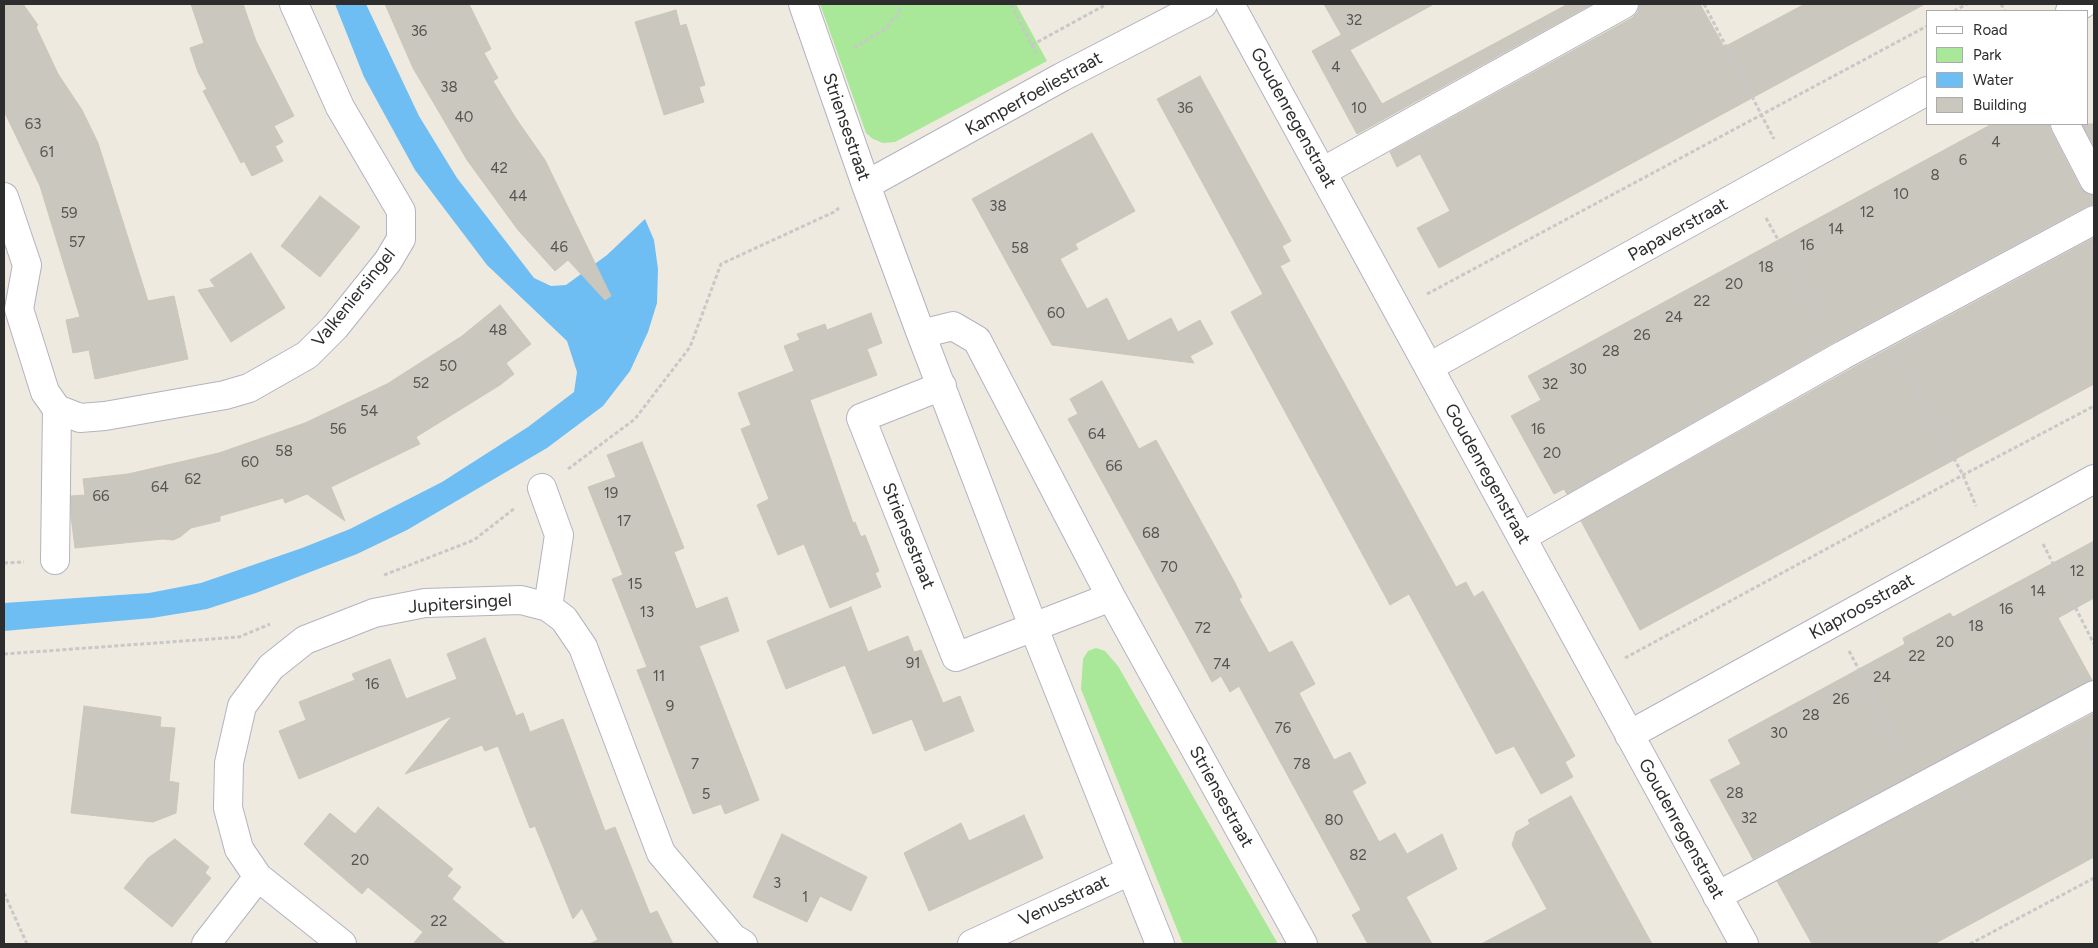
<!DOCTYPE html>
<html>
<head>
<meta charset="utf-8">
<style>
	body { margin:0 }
	#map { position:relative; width:2098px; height:948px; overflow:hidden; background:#efeadf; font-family:Figtree,sans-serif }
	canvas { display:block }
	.frame { position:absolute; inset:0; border:5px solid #2d2d2d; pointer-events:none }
	.legend { position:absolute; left:1926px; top:10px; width:162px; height:115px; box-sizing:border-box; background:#fff; border:1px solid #ababab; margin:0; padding:6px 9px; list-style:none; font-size:15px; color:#2d2d2d }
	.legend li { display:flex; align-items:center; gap:10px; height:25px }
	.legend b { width:25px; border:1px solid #ababab }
</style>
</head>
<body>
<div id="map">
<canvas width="2098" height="948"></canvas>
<div class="frame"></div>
<ul class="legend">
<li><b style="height:6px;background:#fff"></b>Road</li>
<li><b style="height:14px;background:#a9e799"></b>Park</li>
<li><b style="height:14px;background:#6ebef4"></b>Water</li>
<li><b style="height:14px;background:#cac7be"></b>Building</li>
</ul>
</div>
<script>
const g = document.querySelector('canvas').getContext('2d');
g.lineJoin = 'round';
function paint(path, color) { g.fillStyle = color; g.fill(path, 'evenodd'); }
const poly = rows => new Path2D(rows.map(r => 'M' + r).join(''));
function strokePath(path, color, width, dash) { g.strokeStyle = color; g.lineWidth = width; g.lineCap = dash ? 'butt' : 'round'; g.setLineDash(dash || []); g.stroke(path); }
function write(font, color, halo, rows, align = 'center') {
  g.font = font + ' Figtree,sans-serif'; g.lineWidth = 4; g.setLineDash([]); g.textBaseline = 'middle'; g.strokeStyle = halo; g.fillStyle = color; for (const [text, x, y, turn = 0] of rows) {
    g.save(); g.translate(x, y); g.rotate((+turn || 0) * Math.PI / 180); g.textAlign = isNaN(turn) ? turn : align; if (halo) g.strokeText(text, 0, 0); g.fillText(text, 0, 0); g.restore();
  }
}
const green = poly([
	[820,4,1016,4,1047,61,895,142,883,143,873,139,866,133],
	[1096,648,1105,651,1118,666,1278,944,1183,944,1081,689,1083,659,1088,651]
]);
const water = poly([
	[335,4,366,4,419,116,457,178,534,278,551,286,566,285,607,255,645,219,654,240,658,269,657,303,648,332,630,371,603,406,547,448,407,530,357,554,256,593,207,609,152,618,4,631,4,603,149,593,201,583,302,548,350,529,442,482,528,427,574,392,577,372,567,341,487,265,415,170,364,77]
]);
const building = poly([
	[4,4,23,4,38,25,36,27,58,74,82,110,98,143,148,301,174,296,188,359,95,379,89,350,73,353,66,320,80,317,40,186,4,111,4,4],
	[191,4,243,4,256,41,294,116,274,126,283,142,275,146,283,161,252,176,244,161,241,163,203,91,207,89,198,72,190,48,204,43,191,4],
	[385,4,469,4,491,49,484,53,498,78,493,81,517,120,545,160,611,296,605,300,568,260,555,271,518,230,467,160,439,112,413,68,385,4],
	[1324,4,1434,4,1350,50,1382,104,1568,4,1592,4,1357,134,1312,51,1341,35,1350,50,1324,4],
	[1640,4,1700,4,1724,47,1805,4,1925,4,1439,268,1417,228,1450,211,1420,154,1397,167,1390,152,1632,18,1638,12,1640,4],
	[676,10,680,26,686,24,705,85,699,87,704,102,664,115,635,22,676,10],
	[1200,76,1291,241,1282,246,1290,261,1280,266,1456,587,1466,582,1474,597,1483,591,1575,756,1565,762,1573,777,1541,794,1514,746,1496,754,1409,594,1390,605,1231,312,1263,294,1157,99,1200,76],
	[1992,124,2049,124,2051,131,2080,187,2086,193,2094,195,2094,204,2087,206,1836,341,1567,494,1564,489,1554,494,1511,416,1541,400,1528,376,1992,124],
	[2082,124,2094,124,2094,146,2082,124],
	[1092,133,1135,211,1075,244,1078,249,1060,259,1087,309,1107,298,1128,341,1171,318,1178,332,1200,320,1213,344,1190,356,1194,363,1052,345,972,199,1092,133],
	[320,196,360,227,320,277,281,246,320,196],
	[2094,238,2094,384,1640,630,1581,521,1851,369,2094,238],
	[251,253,285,308,231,342,198,290,215,287,210,280,251,253],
	[500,305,531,344,506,363,514,374,500,385,416,437,420,444,331,487,345,521,307,494,285,503,283,498,220,516,220,521,191,528,180,537,173,540,163,539,75,548,71,516,71,496,85,495,83,479,128,474,219,453,305,423,387,384,462,336,500,305],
	[871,313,882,343,867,349,877,375,810,400,853,523,855,522,861,537,865,535,879,571,875,573,881,587,830,608,804,544,778,555,757,505,769,499,741,429,751,425,738,393,794,371,784,346,800,340,797,334,825,324,827,330,871,313],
	[1102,381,1139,449,1156,440,1234,581,1242,597,1239,599,1269,653,1292,641,1315,684,1299,693,1334,760,1350,752,1366,783,1352,791,1379,842,1395,833,1407,854,1442,834,1457,869,1406,897,1432,944,1368,944,1352,915,1361,910,1239,686,1230,692,1221,676,1212,682,1068,419,1078,414,1070,399,1102,381],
	[642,442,684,548,674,552,696,609,727,597,739,631,699,646,759,800,725,814,721,804,693,814,637,670,647,667,612,579,623,575,588,487,616,477,607,455,642,442],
	[2094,541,2094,598,2058,618,2092,680,1753,859,1710,780,1741,764,1728,740,1905,644,1903,638,1950,613,1953,617,2094,541],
	[851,607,868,652,908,636,914,652,921,650,943,703,960,696,974,731,925,751,912,719,873,734,845,665,786,689,767,641,851,607],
	[485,638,516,716,523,713,530,732,563,719,605,831,615,827,650,914,657,911,673,944,589,944,598,940,582,908,573,919,535,826,530,828,498,746,485,751,482,745,405,774,452,716,299,779,279,731,306,720,299,702,355,680,352,674,390,659,406,699,457,679,447,654,485,638],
	[84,706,161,717,160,727,175,728,169,781,179,783,176,813,153,822,71,813,84,706],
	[2094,713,2094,857,1934,944,1812,944,1777,881,2094,713],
	[1571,796,1652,944,1481,944,1547,909,1512,845,1516,832,1530,824,1528,820,1571,796],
	[378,807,453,869,447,876,461,887,452,899,506,944,413,944,423,932,368,887,362,894,304,844,330,813,355,834,378,807],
	[1024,815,1043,858,929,911,904,853,961,823,969,841,1024,815],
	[782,834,867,877,851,911,820,896,807,922,753,897,782,834],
	[175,839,209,867,205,873,211,878,172,927,124,888,148,858,175,839]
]);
const path = poly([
	[1011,4,1037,55],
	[1704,4,1774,139],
	[2001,4,2005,11],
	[1954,11,1967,4],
	[1032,45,1107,4],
	[854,48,885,29,898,14,901,4],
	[1766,218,1826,326],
	[1427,294,1927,26],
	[1901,361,1963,475,1976,506],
	[568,469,635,419,690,347,721,264,834,212,839,208],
	[2043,544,2094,644],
	[4,563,24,562],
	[384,575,474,540,515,508],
	[1849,651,1906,758],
	[4,654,239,637,270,624],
	[1625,658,1963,475,2094,406],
	[2083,738,2094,758],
	[4,893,27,944],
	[1970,944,2094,878]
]);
const minor = poly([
	[803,4,866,185,921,334,1033,626,1160,944],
	[1230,4,1744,944],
	[2070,11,2083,4],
	[2065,124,2094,180],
	[1322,172,1624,4],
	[866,185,1062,77,1203,4],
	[4,197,27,265,19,309,45,392,57,409,80,418,105,416,225,395,249,388,307,355,335,327,388,261,401,239,401,211,340,107,294,4],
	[921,334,953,326,977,340,1111,597,1303,944],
	[1429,367,1927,91],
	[942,386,861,418,956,657,1111,597],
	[542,488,559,535,548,607],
	[1522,537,1843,355,2094,220],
	[55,560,57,409],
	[1629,735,2094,479],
	[1717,896,2094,695],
	[206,944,258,877],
	[342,944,258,877,239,849,228,808,229,763,242,706,271,667,305,640,374,613,425,603,521,600,548,607,564,619,583,647,661,853,733,938,743,944],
	[972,944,1130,871]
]);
const numberNames = [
	["32",1354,21],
	["36",419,32],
	["4",1336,68],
	["38",449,88],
	["36",1185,109],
	["10",1359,109],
	["40",464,118],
	["63",33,125],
	["4",1996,143],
	["61",47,153],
	["6",1963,161],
	["42",499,169],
	["8",1935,176],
	["10",1901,195],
	["44",518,197],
	["38",998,207],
	["12",1867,213],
	["59",69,214],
	["14",1836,230],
	["57",77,243],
	["16",1807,246],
	["46",559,248],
	["58",1020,249],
	["18",1766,268],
	["20",1734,285],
	["22",1702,302],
	["60",1056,314],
	["24",1674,318],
	["48",498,331],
	["26",1642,336],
	["28",1611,352],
	["50",448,367],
	["30",1578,370],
	["52",421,384],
	["32",1550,385],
	["54",369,412],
	["56",338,430],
	["16",1538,430],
	["64",1097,435],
	["58",284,452],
	["20",1552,454],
	["60",250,463],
	["66",1114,467],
	["62",193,480],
	["64",160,488],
	["19",611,494],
	["66",101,497],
	["17",624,522],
	["68",1151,534],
	["70",1169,568],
	["12",2077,572],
	["15",635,585],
	["14",2038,592],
	["16",2006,610],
	["13",647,613],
	["18",1976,627],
	["72",1203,629],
	["20",1945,643],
	["22",1917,657],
	["91",913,664],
	["74",1222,665],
	["11",659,677],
	["24",1882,678],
	["16",372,685],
	["26",1841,700],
	["9",670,707],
	["28",1811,716],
	["76",1283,729],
	["30",1779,734],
	["7",695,765],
	["78",1302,765],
	["28",1735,794],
	["5",706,795],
	["32",1749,819],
	["80",1334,821],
	["82",1358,856],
	["20",360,861],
	["3",777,884],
	["1",805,898],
	["22",439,922]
];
const streetNames = [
	["Kamperfoeliestraat",1034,94,-29],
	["Goudenregenstraat",1293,118,61],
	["Striensestraat",846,127,71],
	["Papaverstraat",1678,230,-29],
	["Valkeniersingel",354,298,-51],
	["Goudenregenstraat",1487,474,61],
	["Striensestraat",908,536,68],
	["Jupitersingel",460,604,-4],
	["Klaproosstraat",1862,607,-29],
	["Striensestraat",1221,797,61],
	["Goudenregenstraat",1681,829,61],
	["Venusstraat",1064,901,-25]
];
paint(green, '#a9e799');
paint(water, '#6ebef4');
paint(building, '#cac7be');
strokePath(building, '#cbc6b8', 1);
strokePath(minor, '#b3b3c1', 30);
strokePath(path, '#c8c8c8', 3, [4, 2.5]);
strokePath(minor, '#fff', 28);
write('15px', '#545451', null, numberNames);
write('18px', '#2d2d2d', '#fff', streetNames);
</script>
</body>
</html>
